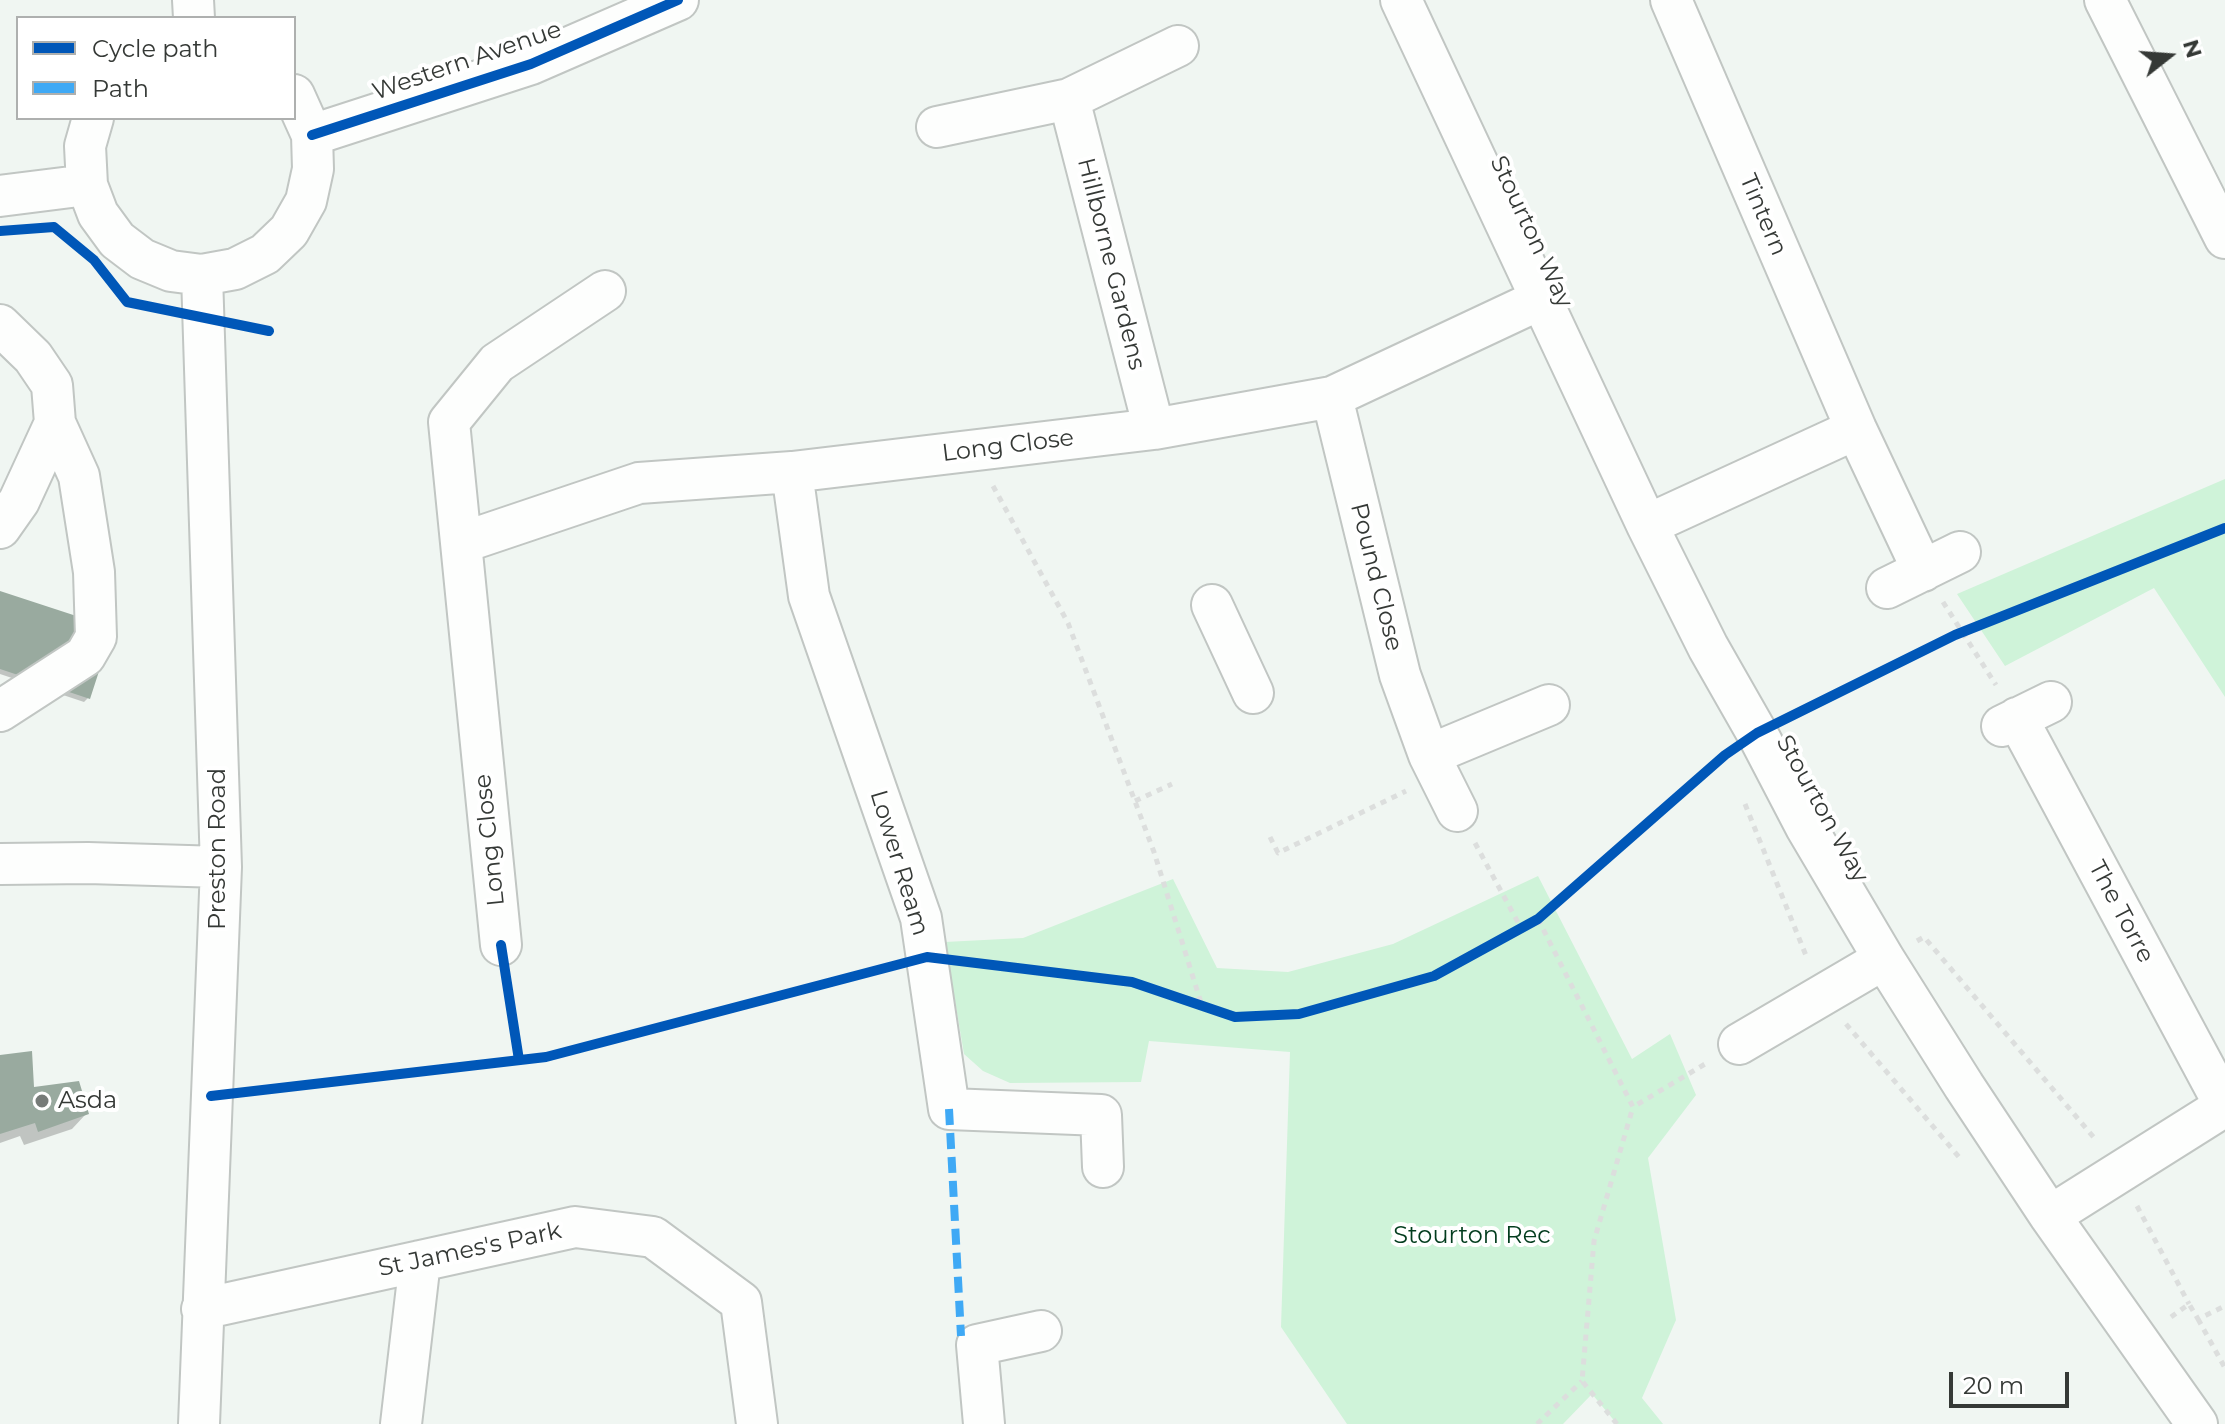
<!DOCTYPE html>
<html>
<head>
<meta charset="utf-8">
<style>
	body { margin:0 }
	#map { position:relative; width:2225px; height:1424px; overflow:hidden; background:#f0f6f2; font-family:Montserrat,sans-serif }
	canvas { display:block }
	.legend { position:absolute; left:16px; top:16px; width:280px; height:104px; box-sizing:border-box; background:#fff; border:2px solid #aeb0af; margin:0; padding:10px 14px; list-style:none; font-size:24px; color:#353936 }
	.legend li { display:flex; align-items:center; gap:16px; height:40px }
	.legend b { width:40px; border:2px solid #aeb0af }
	.north { position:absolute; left:2129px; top:16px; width:80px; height:80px; -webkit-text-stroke:6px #fff; paint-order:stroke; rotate:73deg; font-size:22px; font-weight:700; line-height:32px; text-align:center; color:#353936 }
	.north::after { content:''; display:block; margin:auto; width:28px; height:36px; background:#353936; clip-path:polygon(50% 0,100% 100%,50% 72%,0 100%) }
	.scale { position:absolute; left:1949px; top:1372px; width:120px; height:36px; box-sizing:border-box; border:4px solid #353936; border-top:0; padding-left:10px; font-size:24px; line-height:28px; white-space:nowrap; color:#353936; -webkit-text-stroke:6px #fff; paint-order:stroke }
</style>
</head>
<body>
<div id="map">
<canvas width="2225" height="1424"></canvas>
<ul class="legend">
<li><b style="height:10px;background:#0057b8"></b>Cycle path</li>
<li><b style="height:10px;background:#3fa9f5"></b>Path</li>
</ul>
<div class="north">N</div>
<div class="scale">20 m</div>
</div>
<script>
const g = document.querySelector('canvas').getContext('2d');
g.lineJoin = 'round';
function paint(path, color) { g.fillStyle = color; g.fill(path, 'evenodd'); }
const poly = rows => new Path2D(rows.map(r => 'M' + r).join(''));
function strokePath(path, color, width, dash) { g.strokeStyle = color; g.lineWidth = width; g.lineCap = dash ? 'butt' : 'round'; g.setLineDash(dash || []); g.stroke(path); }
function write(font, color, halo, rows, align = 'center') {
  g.font = font + ' Montserrat,sans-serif'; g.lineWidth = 8; g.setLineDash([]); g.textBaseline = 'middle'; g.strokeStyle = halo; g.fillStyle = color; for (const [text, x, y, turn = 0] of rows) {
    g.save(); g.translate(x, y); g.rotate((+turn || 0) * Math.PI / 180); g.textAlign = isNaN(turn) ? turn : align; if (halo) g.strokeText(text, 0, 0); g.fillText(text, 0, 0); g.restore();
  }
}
const green = poly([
	[2225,479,2225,697,2154,588,2005,666,1957,594],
	[1538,876,1632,1059,1670,1034,1696,1095,1648,1158,1676,1320,1642,1398,1663,1424,1617,1424,1592,1394,1563,1424,1347,1424,1281,1327,1290,1052,1149,1041,1141,1082,1010,1083,983,1071,964,1054,945,942,1023,938,1173,879,1217,968,1288,972,1393,944]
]);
const shadow = poly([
	[0,593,88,698,84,702,0,674],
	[0,1057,32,1089,86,1114,72,1129,24,1145,20,1136,0,1143]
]);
const building = poly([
	[0,591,113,628,90,699,0,669],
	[32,1051,34,1087,79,1081,89,1114,38,1132,35,1123,0,1134,0,1055]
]);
const path = poly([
	[242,325,269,331],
	[993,486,1068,623,1154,852,1202,1006],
	[1943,602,1996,685],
	[1793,715,1955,635,2225,528],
	[1135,801,1172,784],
	[1745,804,1807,958],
	[1270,837,1278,853,1406,791],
	[1475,843,1521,928],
	[1538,919,1633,1107,1705,1064],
	[1917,941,1924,937,2096,1140],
	[969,962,1132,982,1235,1017,1299,1014,1434,976,1538,919,1726,754],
	[507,982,519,1060],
	[1846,1024,1959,1157],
	[252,1091,546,1057,888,967],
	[2137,1206,2189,1304],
	[2171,1317,2189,1304,2198,1319,2225,1306],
	[2198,1319,2225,1368],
	[1537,1424,1582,1381],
	[1617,1424,1582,1381,1594,1241,1633,1107]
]);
const minor = poly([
	[193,0,194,18],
	[1401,0,1647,525,1708,647,1757,733,1806,827,1884,959,1964,1086,2050,1216,2197,1424],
	[1671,0,1856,429,1923,571],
	[2105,0,2225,238],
	[1069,99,1154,429],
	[93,118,85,146,87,185,98,214,117,240,142,259,171,271,202,275,235,269,265,254,289,231,306,201,313,169,312,135,294,95],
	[937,127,1069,99,1178,46],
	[312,135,531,64,678,0],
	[0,196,87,185],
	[0,325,33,357,52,385,55,423,79,476,94,572,96,637,85,656,0,711],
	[1332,397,1400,675,1429,755,1549,705],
	[792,472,809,596,921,918,949,1109,1101,1115,1103,1167],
	[1647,525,1856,429],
	[0,528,19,501,55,423],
	[461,543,639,483,792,472,1154,429,1332,397,1541,299],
	[1887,588,1960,552],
	[1212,605,1253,693],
	[2017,718,2225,1106],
	[2002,726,2051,702],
	[1429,755,1457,811],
	[0,864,88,863,221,867],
	[501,945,449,422,497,363,605,291],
	[1739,1044,1884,959],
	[2050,1216,2225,1106],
	[202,1309,575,1227,653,1237,741,1302,757,1424],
	[199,1424,221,867,202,275],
	[401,1424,420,1261],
	[984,1424,977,1345,1041,1331]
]);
const quiet = poly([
	[949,1109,961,1336]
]);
const cycleway = poly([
	[312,135,531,64,678,0],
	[0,231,54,227,94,260,127,302,269,331],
	[501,945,519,1060],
	[211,1096,546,1057,927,957,1132,982,1235,1017,1299,1014,1434,976,1538,919,1725,755,1757,733,1955,635,2225,528]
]);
const markers = [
	[42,1101,8,"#767b78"]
];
const streetNames = [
	["Western Avenue",467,61,-19],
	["Tintern",1763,215,67],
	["Stourton Way",1531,232,65],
	["Hillborne Gardens",1111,264,76],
	["Long Close",1008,446,-7],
	["Pound Close",1376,577,76],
	["Stourton Way",1822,809,61],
	["Long Close",490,840,-96],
	["Preston Road",218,849,-90],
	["Lower Ream",899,863,73],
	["The Torre",2121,912,62],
	["St James's Park",470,1250,-12]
];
const poiNames = [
	["Asda",58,1101]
];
const parkNames = [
	["Stourton Rec",1472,1236]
];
paint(green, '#cff3d9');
paint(shadow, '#0003');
paint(building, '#99aa9f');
strokePath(minor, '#c1c6c3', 44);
strokePath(path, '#dcdedd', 5, [6, 6]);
strokePath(minor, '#fdfefd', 40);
strokePath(quiet, '#3fa9f5', 8, [16, 8]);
strokePath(cycleway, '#0057b8', 10);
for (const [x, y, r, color] of markers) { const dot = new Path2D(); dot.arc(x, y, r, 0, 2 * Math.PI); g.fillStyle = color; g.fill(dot); strokePath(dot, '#fff', 3); }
write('24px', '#353936', '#fff', streetNames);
write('24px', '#353936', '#fff', poiNames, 'left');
write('24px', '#023c1d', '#fff', parkNames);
</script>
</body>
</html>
